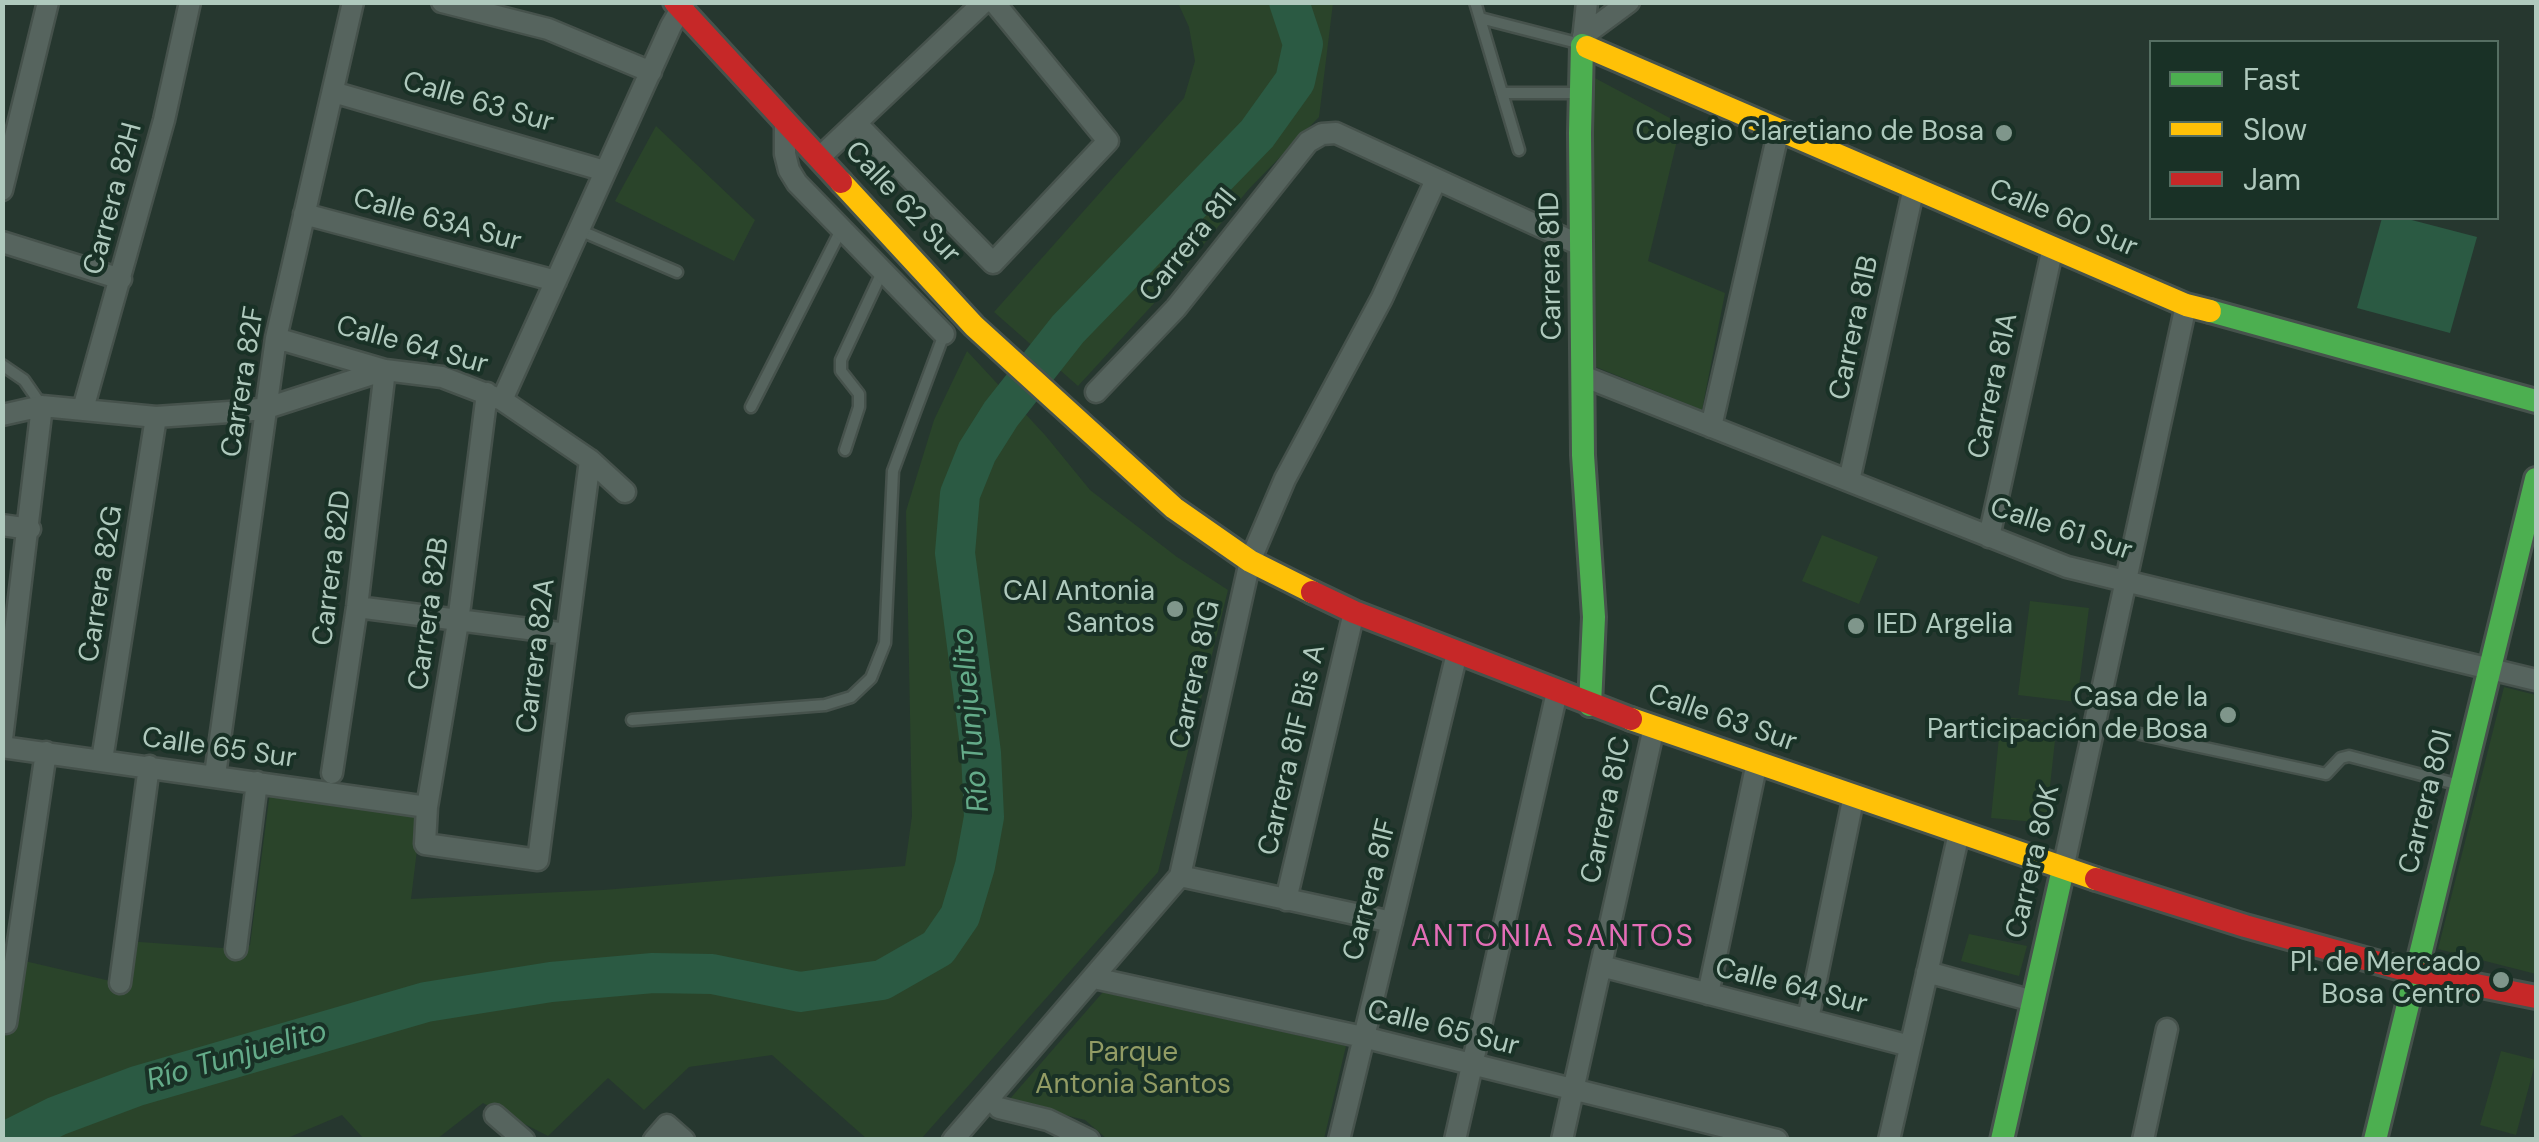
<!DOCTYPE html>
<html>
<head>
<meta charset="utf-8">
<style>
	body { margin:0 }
	#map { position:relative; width:2539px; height:1142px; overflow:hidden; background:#26372f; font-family:"DM Sans",sans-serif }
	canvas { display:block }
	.frame { position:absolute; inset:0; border:5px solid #afc9bd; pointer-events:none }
	.legend { position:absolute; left:2149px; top:40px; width:350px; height:180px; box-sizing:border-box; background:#193126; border:2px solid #556e62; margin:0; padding:12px 18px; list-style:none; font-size:30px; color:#afc9bd }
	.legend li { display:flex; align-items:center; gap:20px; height:50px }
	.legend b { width:50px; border:2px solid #556e62 }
</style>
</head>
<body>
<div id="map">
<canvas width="2539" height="1142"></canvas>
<div class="frame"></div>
<ul class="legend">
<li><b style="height:12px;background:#4caf50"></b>Fast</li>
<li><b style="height:12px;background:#ffc107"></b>Slow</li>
<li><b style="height:12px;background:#c62828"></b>Jam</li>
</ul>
</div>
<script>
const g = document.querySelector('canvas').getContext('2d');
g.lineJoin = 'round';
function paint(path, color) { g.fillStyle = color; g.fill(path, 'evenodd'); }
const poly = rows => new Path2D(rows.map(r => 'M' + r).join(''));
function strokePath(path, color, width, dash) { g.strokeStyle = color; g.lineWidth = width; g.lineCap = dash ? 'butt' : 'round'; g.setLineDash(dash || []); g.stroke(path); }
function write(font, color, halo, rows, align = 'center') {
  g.font = font + ' "DM Sans",sans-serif'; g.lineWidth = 8; g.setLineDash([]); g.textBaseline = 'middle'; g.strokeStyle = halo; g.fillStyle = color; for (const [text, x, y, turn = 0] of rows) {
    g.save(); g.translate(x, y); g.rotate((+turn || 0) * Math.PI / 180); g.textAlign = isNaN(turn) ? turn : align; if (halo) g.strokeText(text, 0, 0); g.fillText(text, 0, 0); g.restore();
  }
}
const green = poly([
	[1178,3,1333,3,1319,117,1248,190,1168,288,1078,386,994,312,1184,98,1195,61,1189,27],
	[1593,77,1681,124,1648,261,1725,293,1702,410,1596,367],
	[656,126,755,220,734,261,615,201],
	[967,351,1045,435,1090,490,1177,557,1228,590,1158,872,921,1139,867,1139,772,1055,689,1067,644,1110,608,1078,548,1136,483,1103,437,1139,364,1139,342,1115,285,1139,3,1139,2,1023,16,959,119,983,126,941,236,949,250,945,270,792,421,817,411,899,603,890,905,866,912,816,906,511,934,420],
	[1822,535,1878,557,1859,604,1802,581],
	[2030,601,2089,608,2077,702,2018,695],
	[2504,687,2536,695,2536,974,2438,949],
	[2001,717,2057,722,2046,823,1991,818],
	[1969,934,2027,946,2019,976,1961,961],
	[1103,992,1346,1046,1324,1139,1107,1139,1085,1120,1008,1101],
	[2501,1051,2536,1060,2516,1135,2480,1125]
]);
const water = poly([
	[2382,218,2404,218,2477,237,2450,333,2357,308]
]);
const river = poly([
	[9,1140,57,1116,137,1086,426,1002,551,982,653,973,712,974,800,992,882,980,938,948,960,916,975,866,984,817,981,753,955,553,960,494,977,452,1001,414,1068,329,1257,134,1295,81,1303,44,1289,2]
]);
const lane = poly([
	[1475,2,1519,150],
	[1480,18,1581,44],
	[1502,93,1580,93],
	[579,230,677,272],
	[2,365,24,380,42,406],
	[751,407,841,230],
	[845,450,859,407,859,394,841,371,841,360,882,272],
	[632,720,825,705,851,697,871,678,885,643,893,471,944,334],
	[2140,734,2326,774,2341,758,2349,756,2456,784]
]);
const street = poly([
	[442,2,548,29,651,72],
	[1583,36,1629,2],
	[1583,40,1587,2],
	[333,92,605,171],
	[785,121,785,154,789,170,797,183,944,334],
	[856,123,993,263,1108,141,994,2],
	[819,158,984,2],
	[2,190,48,2],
	[304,214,556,281],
	[2,242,121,279],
	[276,338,385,370,442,377,502,400,590,460,625,492],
	[1585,377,2067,567,2536,680],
	[1096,392,1176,308,1308,142,1322,134,1336,133,1582,246],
	[487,393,458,622,427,807,425,844,538,860,590,460],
	[502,400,671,26,685,2],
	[83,409,164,120,190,2],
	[2,415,42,406,156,417,244,411,267,408,385,370,357,607,332,773],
	[1711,427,1779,129],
	[1849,481,1914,187],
	[2,525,30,529],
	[1989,537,2053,247],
	[357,607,567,634],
	[2,739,42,406],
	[2,747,427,807],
	[102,760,156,417],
	[215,775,276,338,353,2],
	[2063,869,2186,305],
	[1180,876,1392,922],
	[1286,900,1354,612],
	[236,949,257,782],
	[1601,966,1910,1046],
	[1927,972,2033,1001],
	[1094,978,1363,1037,1777,1140],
	[120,983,149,766],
	[1708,994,1757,762],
	[1808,1019,1854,795],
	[6,1023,46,752],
	[999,1108,1048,1120,1089,1140],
	[495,1115,524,1140],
	[654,1140,667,1125,684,1140],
	[953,1140,1180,876,1250,561,1285,479,1382,298,1436,180],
	[1339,1140,1457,653],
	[1455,1140,1557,692],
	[1562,1140,1654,727],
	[1889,1140,1959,833],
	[2143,1140,2167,1029]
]);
const fast = poly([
	[1587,47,1582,45,1580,133,1583,455,1594,617,1590,705],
	[2210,311,2536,401],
	[2002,1140,2063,869],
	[2375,1140,2536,479]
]);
const slow = poly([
	[1587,47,2186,305,2210,311],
	[841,182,974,326,1174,508,1250,561,1312,592],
	[1631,719,2096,879]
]);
const jam = poly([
	[675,2,841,182],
	[1312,592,1354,612,1631,719],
	[2096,879,2245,926,2416,973,2536,997]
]);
const markers = [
	[2004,133,10,"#7f968b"],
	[1175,609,10,"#7f968b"],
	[1856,626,10,"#7f968b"],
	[2228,715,10,"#7f968b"],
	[2501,980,10,"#7f968b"]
];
const streetNames = [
	["Calle 63 Sur",478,103,16],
	["Carrera 82H",114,199,-75],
	["Calle 62 Sur",902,203,47],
	["Calle 60 Sur",2063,219,23],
	["Calle 63A Sur",437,221,15],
	["Carrera 81I",1189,246,-51],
	["Carrera 81D",1552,266,-91],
	["Carrera 81B",1855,328,-78],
	["Calle 64 Sur",412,346,15],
	["Carrera 82F",244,382,-81],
	["Carrera 81A",1994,386,-78],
	["Calle 61 Sur",2061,530,18],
	["Carrera 82D",333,568,-83],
	["Carrera 82G",102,584,-81],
	["Carrera 82B",430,614,-82],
	["Carrera 82A",537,656,-83],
	["Carrera 81G",1196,675,-78],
	["Calle 63 Sur",1722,719,19],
	["Calle 65 Sur",219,749,8],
	["Carrera 81F Bis A",1293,750,-77],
	["Carrera 80I",2427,802,-76],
	["Carrera 81C",1607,810,-78],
	["Carrera 80K",2034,862,-77],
	["Carrera 81F",1371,890,-76],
	["Calle 64 Sur",1791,987,14],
	["Calle 65 Sur",1443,1029,14]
];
const poiNames = [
	["Colegio Claretiano de Bosa",1984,133],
	["CAI Antonia",1155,593],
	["Santos",1155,625],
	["IED Argelia",1876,626,"left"],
	["Casa de la",2208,699],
	["Participación de Bosa",2208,731],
	["Pl. de Mercado",2481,964],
	["Bosa Centro",2481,996]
];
const parkNames = [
	["Parque",1133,1054],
	["Antonia Santos",1133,1086]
];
const waterNames = [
	["Río Tunjuelito",972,720,-95],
	["Río Tunjuelito",237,1057,-16]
];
const neighbourhoodNames = [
	["ANTONIA SANTOS",1553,938]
];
paint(green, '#2a442a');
paint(water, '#2b5a43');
strokePath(river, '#2b5a43', 40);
strokePath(lane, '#46524c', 15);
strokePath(street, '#46524c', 25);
strokePath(fast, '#46524c', 28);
strokePath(slow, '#46524c', 28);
strokePath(jam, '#46524c', 28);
strokePath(lane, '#56645e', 10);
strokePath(street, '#56645e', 20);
strokePath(fast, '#4caf50', 22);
strokePath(slow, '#ffc107', 22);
strokePath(jam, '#c62828', 22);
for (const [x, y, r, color] of markers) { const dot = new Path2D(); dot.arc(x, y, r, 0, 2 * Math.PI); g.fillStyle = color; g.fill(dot); strokePath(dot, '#193126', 4); }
write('28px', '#afc9bd', '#193126', streetNames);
write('28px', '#afc9bd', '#193126', poiNames, 'right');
write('28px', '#929c64', '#193126', parkNames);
write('italic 30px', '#64ab89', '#193126', waterNames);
g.letterSpacing = '2.5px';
write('30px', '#e36eb7', '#193126', neighbourhoodNames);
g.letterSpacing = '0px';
</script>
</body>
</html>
